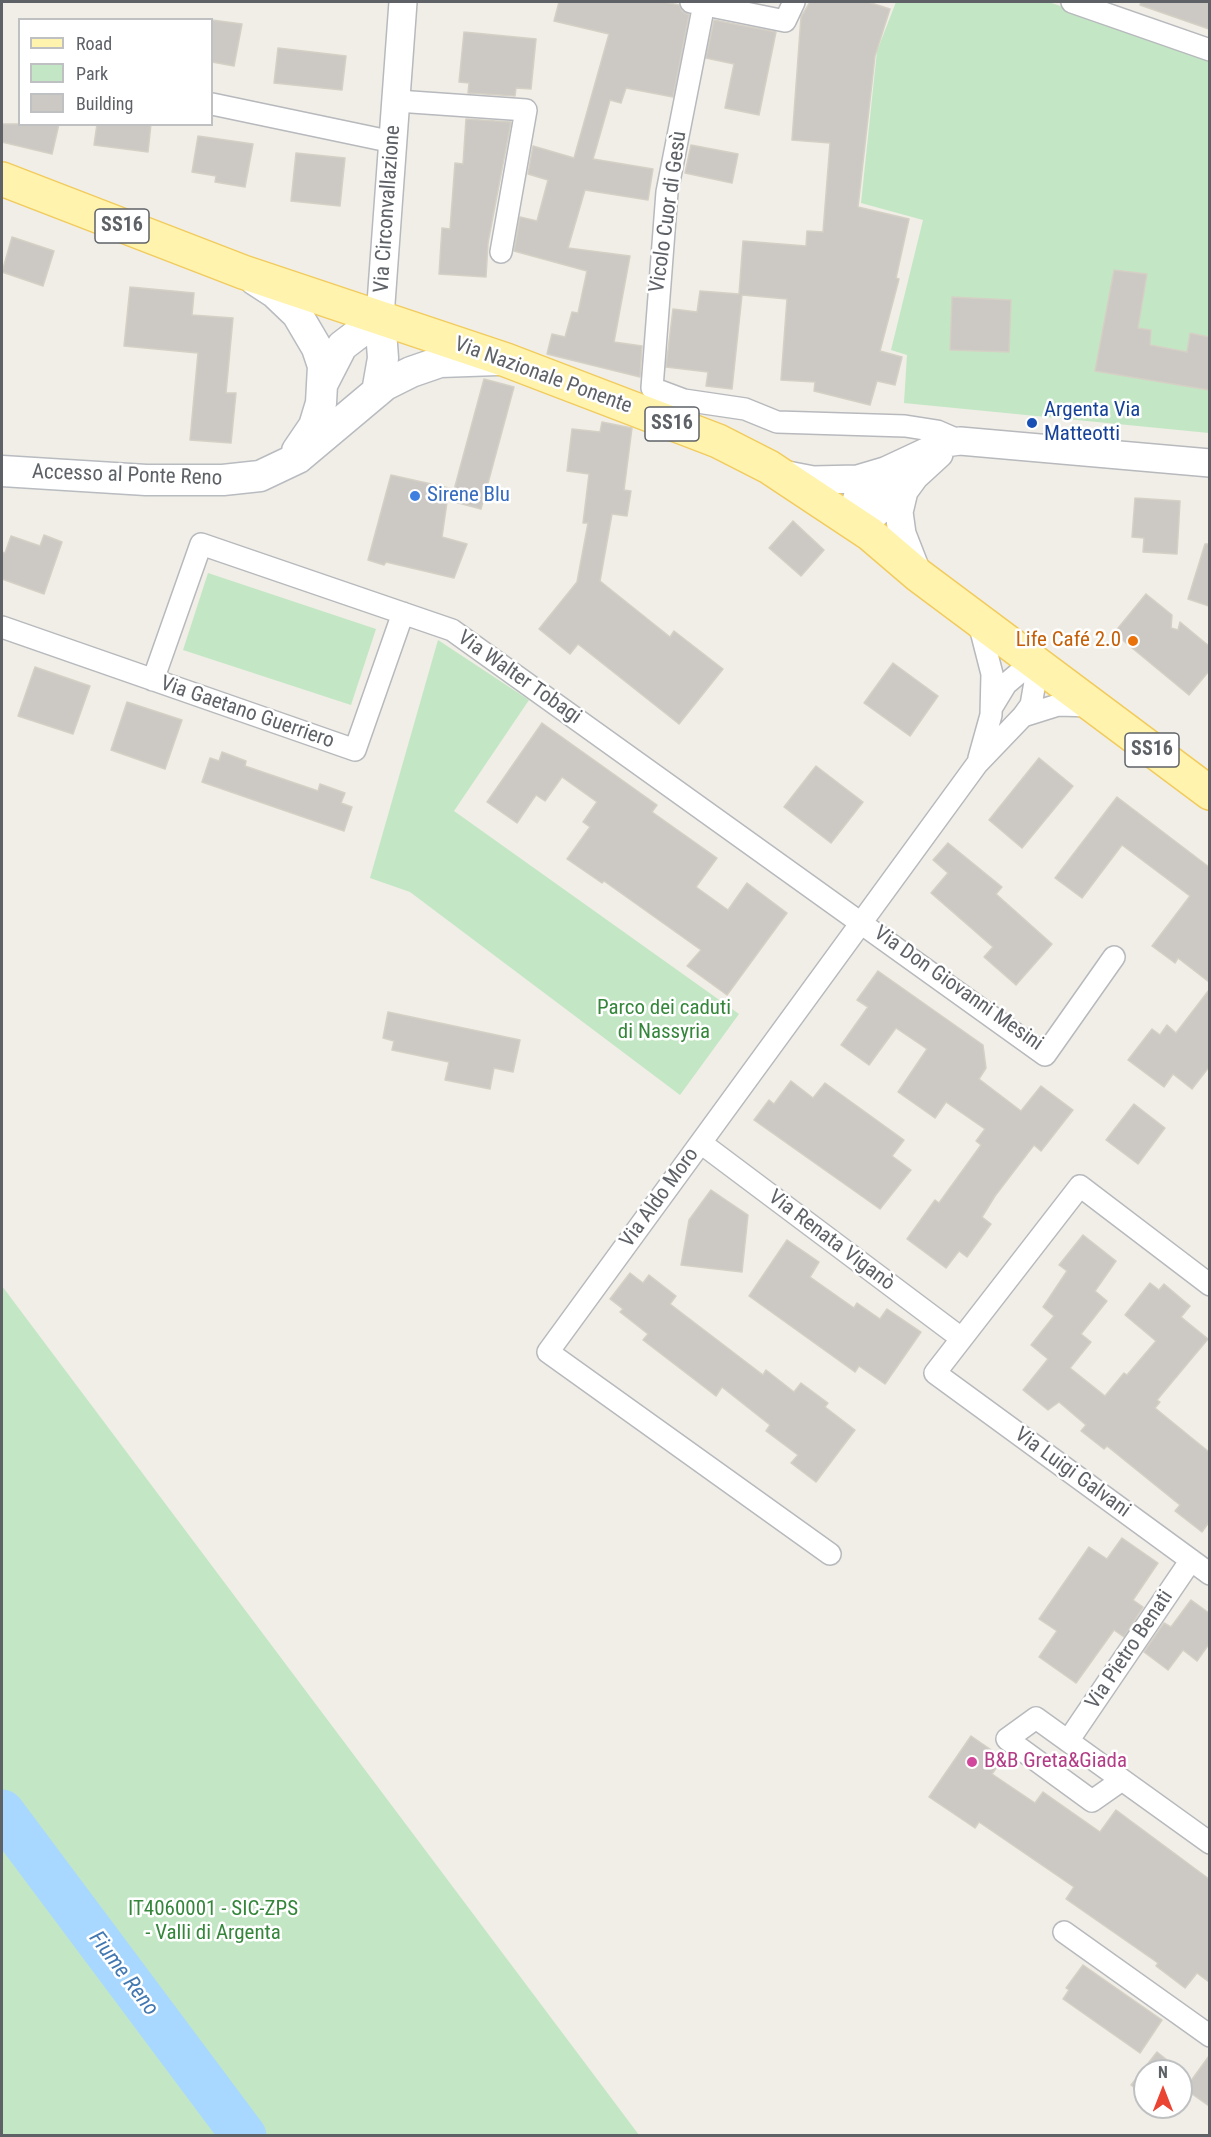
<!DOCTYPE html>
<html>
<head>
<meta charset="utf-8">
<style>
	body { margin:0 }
	#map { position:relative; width:1211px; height:2137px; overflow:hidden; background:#f0eee6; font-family:"Roboto Condensed",sans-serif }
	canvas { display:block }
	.frame { position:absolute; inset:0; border:3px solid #5e6267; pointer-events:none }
	.legend { position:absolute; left:18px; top:18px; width:195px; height:108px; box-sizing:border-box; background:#fff; border:2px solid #bfc0c2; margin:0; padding:8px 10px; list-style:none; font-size:18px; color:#5e6267 }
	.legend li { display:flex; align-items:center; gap:12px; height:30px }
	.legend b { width:30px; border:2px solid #bfc0c2 }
	.north { position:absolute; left:1133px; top:2059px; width:60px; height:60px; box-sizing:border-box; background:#fff; border:2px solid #bfc0c2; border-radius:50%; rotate:0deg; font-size:16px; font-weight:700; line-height:24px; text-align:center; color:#5e6267 }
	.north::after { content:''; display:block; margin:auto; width:21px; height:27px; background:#ea4433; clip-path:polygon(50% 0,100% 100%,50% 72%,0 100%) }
</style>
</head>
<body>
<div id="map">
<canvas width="1211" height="2137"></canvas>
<div class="frame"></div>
<ul class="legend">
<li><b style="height:8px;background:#fff3ad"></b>Road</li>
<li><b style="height:16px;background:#c3e7c4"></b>Park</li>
<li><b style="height:16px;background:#ccc9c4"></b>Building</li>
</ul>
<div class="north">N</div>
</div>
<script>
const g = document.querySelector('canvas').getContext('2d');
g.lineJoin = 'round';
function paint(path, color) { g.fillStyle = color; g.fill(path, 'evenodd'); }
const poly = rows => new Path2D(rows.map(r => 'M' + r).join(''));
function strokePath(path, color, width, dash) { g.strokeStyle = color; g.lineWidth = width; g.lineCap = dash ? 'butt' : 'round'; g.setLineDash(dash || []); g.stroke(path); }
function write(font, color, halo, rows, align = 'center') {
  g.font = font + ' "Roboto Condensed",sans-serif'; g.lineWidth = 5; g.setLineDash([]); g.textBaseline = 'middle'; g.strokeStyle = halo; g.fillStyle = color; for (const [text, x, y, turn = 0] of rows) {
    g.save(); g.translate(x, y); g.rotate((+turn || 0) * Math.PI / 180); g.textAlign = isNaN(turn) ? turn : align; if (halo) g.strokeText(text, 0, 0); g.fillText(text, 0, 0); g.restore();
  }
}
const green = poly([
	[896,2,1049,2,1209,59,1209,433,904,403,907,355,891,350,923,220,861,203,877,51],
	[208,573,376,629,351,705,183,650],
	[438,640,529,700,454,811,739,1014,680,1095,410,892,370,878],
	[2,1286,639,2135,2,2135]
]);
const river = poly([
	[2,1812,244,2136]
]);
const building = poly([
	[559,2,664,2,679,5,682,11,689,15,673,97,626,88,621,103,610,100,593,159,653,169,648,200,585,190,568,248,630,256,614,342,642,346,640,377,547,354,552,334,565,337,572,312,578,313,587,271,514,251,520,217,537,221,548,180,528,174,533,146,574,158,609,34,554,21,559,2],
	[810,2,868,2,890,9,875,56,858,207,909,219,896,278,899,279,880,351,902,357,895,385,877,381,870,405,814,391,815,382,781,380,787,299,742,295,732,389,706,386,708,372,666,367,673,309,697,312,700,291,739,294,743,241,806,246,807,231,823,232,830,143,792,140,801,17,810,2],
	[1141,2,1209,2,1209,29,1140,5,1141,2],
	[212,20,242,24,234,66,212,62,212,20],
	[714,20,776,32,759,115,725,108,734,64,706,58,714,20],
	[464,32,536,39,531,89,516,88,515,96,468,93,469,83,459,82,464,32],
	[278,48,346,56,342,90,274,83,278,48],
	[466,119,511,122,488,243,486,277,439,274,442,228,450,229,455,163,463,164,466,119],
	[2,124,59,124,52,154,2,142,2,124],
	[97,124,151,124,148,152,94,145,97,124],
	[198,136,253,144,245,187,215,182,216,176,192,172,198,136],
	[691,145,738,154,732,183,685,173,691,145],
	[296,153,345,158,340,206,291,201,296,153],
	[12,237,54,251,43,286,2,272,12,237],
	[1114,270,1147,274,1138,328,1151,330,1150,345,1187,352,1190,333,1209,337,1209,390,1095,371,1114,270],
	[130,287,194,293,192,315,233,318,226,393,236,393,231,443,190,440,198,353,124,346,130,287],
	[952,297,1011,300,1009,352,950,350,952,297],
	[484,379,514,387,481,509,451,501,484,379],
	[602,422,632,428,624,490,631,491,627,516,612,514,600,581,670,637,674,631,723,669,679,724,578,644,570,654,539,629,577,582,588,523,583,523,589,474,567,471,572,429,600,432,602,422],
	[391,475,449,488,442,537,467,544,454,578,386,562,384,565,368,560,391,475],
	[1135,498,1180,501,1177,554,1143,552,1144,538,1132,537,1135,498],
	[793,521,824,550,801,576,769,548,793,521],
	[44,535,62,542,44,594,2,579,2,552,5,553,11,536,40,546,44,535],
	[1205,544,1209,544,1209,606,1188,599,1205,544],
	[1146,594,1172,615,1171,628,1178,630,1180,622,1209,646,1209,671,1189,695,1114,633,1146,594],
	[893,663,938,696,910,736,864,703,893,663],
	[35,667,90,686,73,734,18,716,35,667],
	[127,702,182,720,165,769,111,750,127,702],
	[542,723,657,805,652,812,717,858,696,887,728,910,747,883,787,913,727,995,687,966,701,950,604,881,602,883,567,859,590,827,583,822,597,802,562,777,545,801,536,795,517,823,487,802,542,723],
	[222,752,246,761,245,766,318,791,320,784,345,793,341,803,352,807,344,831,202,782,210,758,219,761,222,752],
	[1039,758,1073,786,1022,848,989,820,1039,758],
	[816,766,863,802,831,843,784,807,816,766],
	[1117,797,1209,867,1209,982,1178,958,1175,963,1152,946,1190,896,1122,845,1082,898,1055,878,1117,797],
	[948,843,1002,887,996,894,1052,944,1016,985,984,957,993,947,931,893,948,873,933,860,948,843],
	[878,971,983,1045,986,1068,979,1079,1021,1111,1041,1086,1073,1110,1041,1151,1034,1145,995,1196,982,1217,991,1224,967,1257,959,1251,946,1268,907,1239,935,1200,939,1203,981,1145,976,1141,985,1129,946,1102,935,1118,898,1092,927,1049,896,1028,869,1065,841,1045,868,1007,857,1000,878,971],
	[1209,990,1209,1067,1192,1089,1173,1074,1164,1087,1128,1060,1152,1029,1160,1035,1167,1025,1176,1033,1209,990],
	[388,1012,520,1040,513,1072,494,1068,490,1089,445,1080,449,1062,392,1050,394,1041,383,1038,388,1012],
	[791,1081,813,1098,825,1083,904,1140,892,1156,911,1170,880,1209,754,1120,769,1100,774,1104,791,1081],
	[1134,1104,1165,1128,1138,1164,1106,1140,1134,1104],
	[711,1190,748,1215,742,1272,681,1265,689,1220,711,1190],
	[1083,1235,1116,1261,1095,1291,1107,1301,1081,1334,1091,1342,1070,1368,1105,1396,1124,1373,1127,1375,1156,1341,1125,1315,1150,1283,1159,1290,1164,1284,1190,1306,1181,1317,1208,1339,1157,1400,1160,1402,1155,1408,1209,1452,1209,1522,1202,1532,1175,1511,1180,1505,1107,1446,1104,1449,1081,1431,1086,1425,1059,1402,1048,1410,1023,1390,1048,1359,1031,1345,1054,1316,1043,1307,1067,1271,1059,1265,1083,1235],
	[787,1240,819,1262,810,1277,854,1308,857,1303,880,1319,887,1309,921,1332,885,1384,859,1366,855,1372,749,1296,787,1240],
	[630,1273,643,1283,649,1275,676,1296,670,1304,763,1375,766,1370,794,1392,801,1383,828,1403,825,1407,855,1430,816,1482,791,1463,798,1455,766,1431,770,1425,722,1387,716,1396,643,1340,648,1334,620,1312,623,1309,610,1299,630,1273],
	[1122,1538,1158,1563,1133,1600,1143,1607,1124,1637,1114,1630,1076,1683,1039,1657,1057,1631,1039,1619,1089,1547,1107,1559,1122,1538],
	[1191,1600,1209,1613,1209,1644,1197,1661,1183,1650,1168,1670,1144,1652,1164,1623,1171,1627,1191,1600],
	[971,1736,1003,1758,992,1774,1035,1803,1043,1792,1100,1832,1116,1810,1209,1879,1209,1982,1197,1973,1185,1988,1156,1966,1158,1963,1066,1899,1074,1887,979,1822,975,1828,929,1797,971,1736],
	[1083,1965,1162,2020,1140,2053,1063,1999,1069,1990,1066,1988,1083,1965],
	[1157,2052,1181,2071,1145,2071,1145,2096,1131,2085,1157,2052],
	[1209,2056,1209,2106,1185,2089,1209,2056]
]);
const minor = poly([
	[691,2,785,21,794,2],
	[1072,2,1210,50],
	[704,4,667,192,652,388,684,400,745,409,777,422,905,426,937,431,960,441],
	[397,101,526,110,501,252],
	[212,104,393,142],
	[973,621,981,631,992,674,991,715,979,758],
	[2,627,355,750,403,613],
	[153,680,201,544,452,630,1045,1055,1114,957],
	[992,707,1006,684,1019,673,1038,665],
	[1023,716,1058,705,1093,706],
	[701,1143,961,1338],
	[1210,1285,1080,1186,935,1373,1210,1574],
	[830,1554,548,1352,977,764,1023,716,1031,705,1038,665],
	[1068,1741,1191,1560],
	[1122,1780,1092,1801,1007,1739,1036,1718,1068,1741,1210,1843],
	[1064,1932,1210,2036]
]);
const tertiary = poly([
	[380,317,403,2],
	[882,473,858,494,851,521,875,514,906,486],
	[782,474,813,480,858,479,885,471,945,443,960,441,1210,463],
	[918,575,902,534,899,512,904,491,915,476,939,454]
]);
const secondary = poly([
	[255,280,275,293,297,314,317,348,323,366,321,403,314,426,297,451],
	[323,383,342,346,380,317,383,358,377,392],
	[2,471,146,480,223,480,260,476,298,458,385,385,411,372,440,362,497,360]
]);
const primary = poly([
	[2,179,243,272,506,360,718,441,769,467,870,534,918,575,1210,793]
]);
const markers = [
	[1032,423,6,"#1a4fb4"],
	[415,496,6,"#3f7fe0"],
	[1133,641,6,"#e8710a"],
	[972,1762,6,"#d1479c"]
];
const shields = [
	[122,226,54],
	[672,424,54],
	[1152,750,54]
];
const shieldNames = [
	["SS16",122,226],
	["SS16",672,424],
	["SS16",1152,750]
];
const streetNames = [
	["Via Circonvallazione",388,209,-86],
	["Vicolo Cuor di Gesù",669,212,-82],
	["Via Nazionale Ponente",543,376,20],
	["Accesso al Ponte Reno",127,476,2],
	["Via Walter Tobagi",519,678,35],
	["Via Gaetano Guerriero",247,713,19],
	["Via Don Giovanni Mesini",958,989,35],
	["Via Aldo Moro",660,1198,-54],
	["Via Renata Viganò",831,1241,37],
	["Via Luigi Galvani",1072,1473,36],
	["Via Pietro Benati",1130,1650,-56]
];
const transitNames = [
	["Argenta Via",1044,411],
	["Matteotti",1044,435]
];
const shopNames = [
	["Sirene Blu",427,496]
];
const foodNames = [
	["Life Café 2.0",1121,641]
];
const parkNames = [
	["Parco dei caduti",664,1009],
	["di Nassyria",664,1033],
	["IT4060001 - SIC-ZPS",213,1910],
	["- Valli di Argenta",213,1934]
];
const hotelNames = [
	["B&B Greta&Giada",984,1762]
];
const waterNames = [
	["Fiume Reno",123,1974,53]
];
paint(green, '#c3e7c4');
strokePath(river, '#a8d7ff', 45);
paint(building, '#ccc9c4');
strokePath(building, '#d5d0c5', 1.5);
strokePath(minor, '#b7b9bd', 24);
strokePath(tertiary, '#b7b9bd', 30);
strokePath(secondary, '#b8bbc0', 33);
strokePath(primary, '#f2cb5e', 36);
strokePath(minor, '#fff', 21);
strokePath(tertiary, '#fff', 27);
strokePath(secondary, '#fff', 30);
strokePath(primary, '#fff3ad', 33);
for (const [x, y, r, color] of markers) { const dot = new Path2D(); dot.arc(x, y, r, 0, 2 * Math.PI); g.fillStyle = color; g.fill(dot); strokePath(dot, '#fff', 2); }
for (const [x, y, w] of shields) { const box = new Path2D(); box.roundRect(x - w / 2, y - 17, w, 34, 4.5); g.fillStyle = '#fff'; g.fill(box); strokePath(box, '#5e6267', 1.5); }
write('bold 20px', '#5e6267', null, shieldNames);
write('21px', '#5e6267', '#fff', streetNames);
write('21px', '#164399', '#fff', transitNames, 'left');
write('21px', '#366cbe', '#fff', shopNames, 'left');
write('21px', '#c56008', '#fff', foodNames, 'right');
write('21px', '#35863b', '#fff', parkNames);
write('21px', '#b23c85', '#fff', hotelNames, 'left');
write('italic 22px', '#4278b2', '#fff', waterNames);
</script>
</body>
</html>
